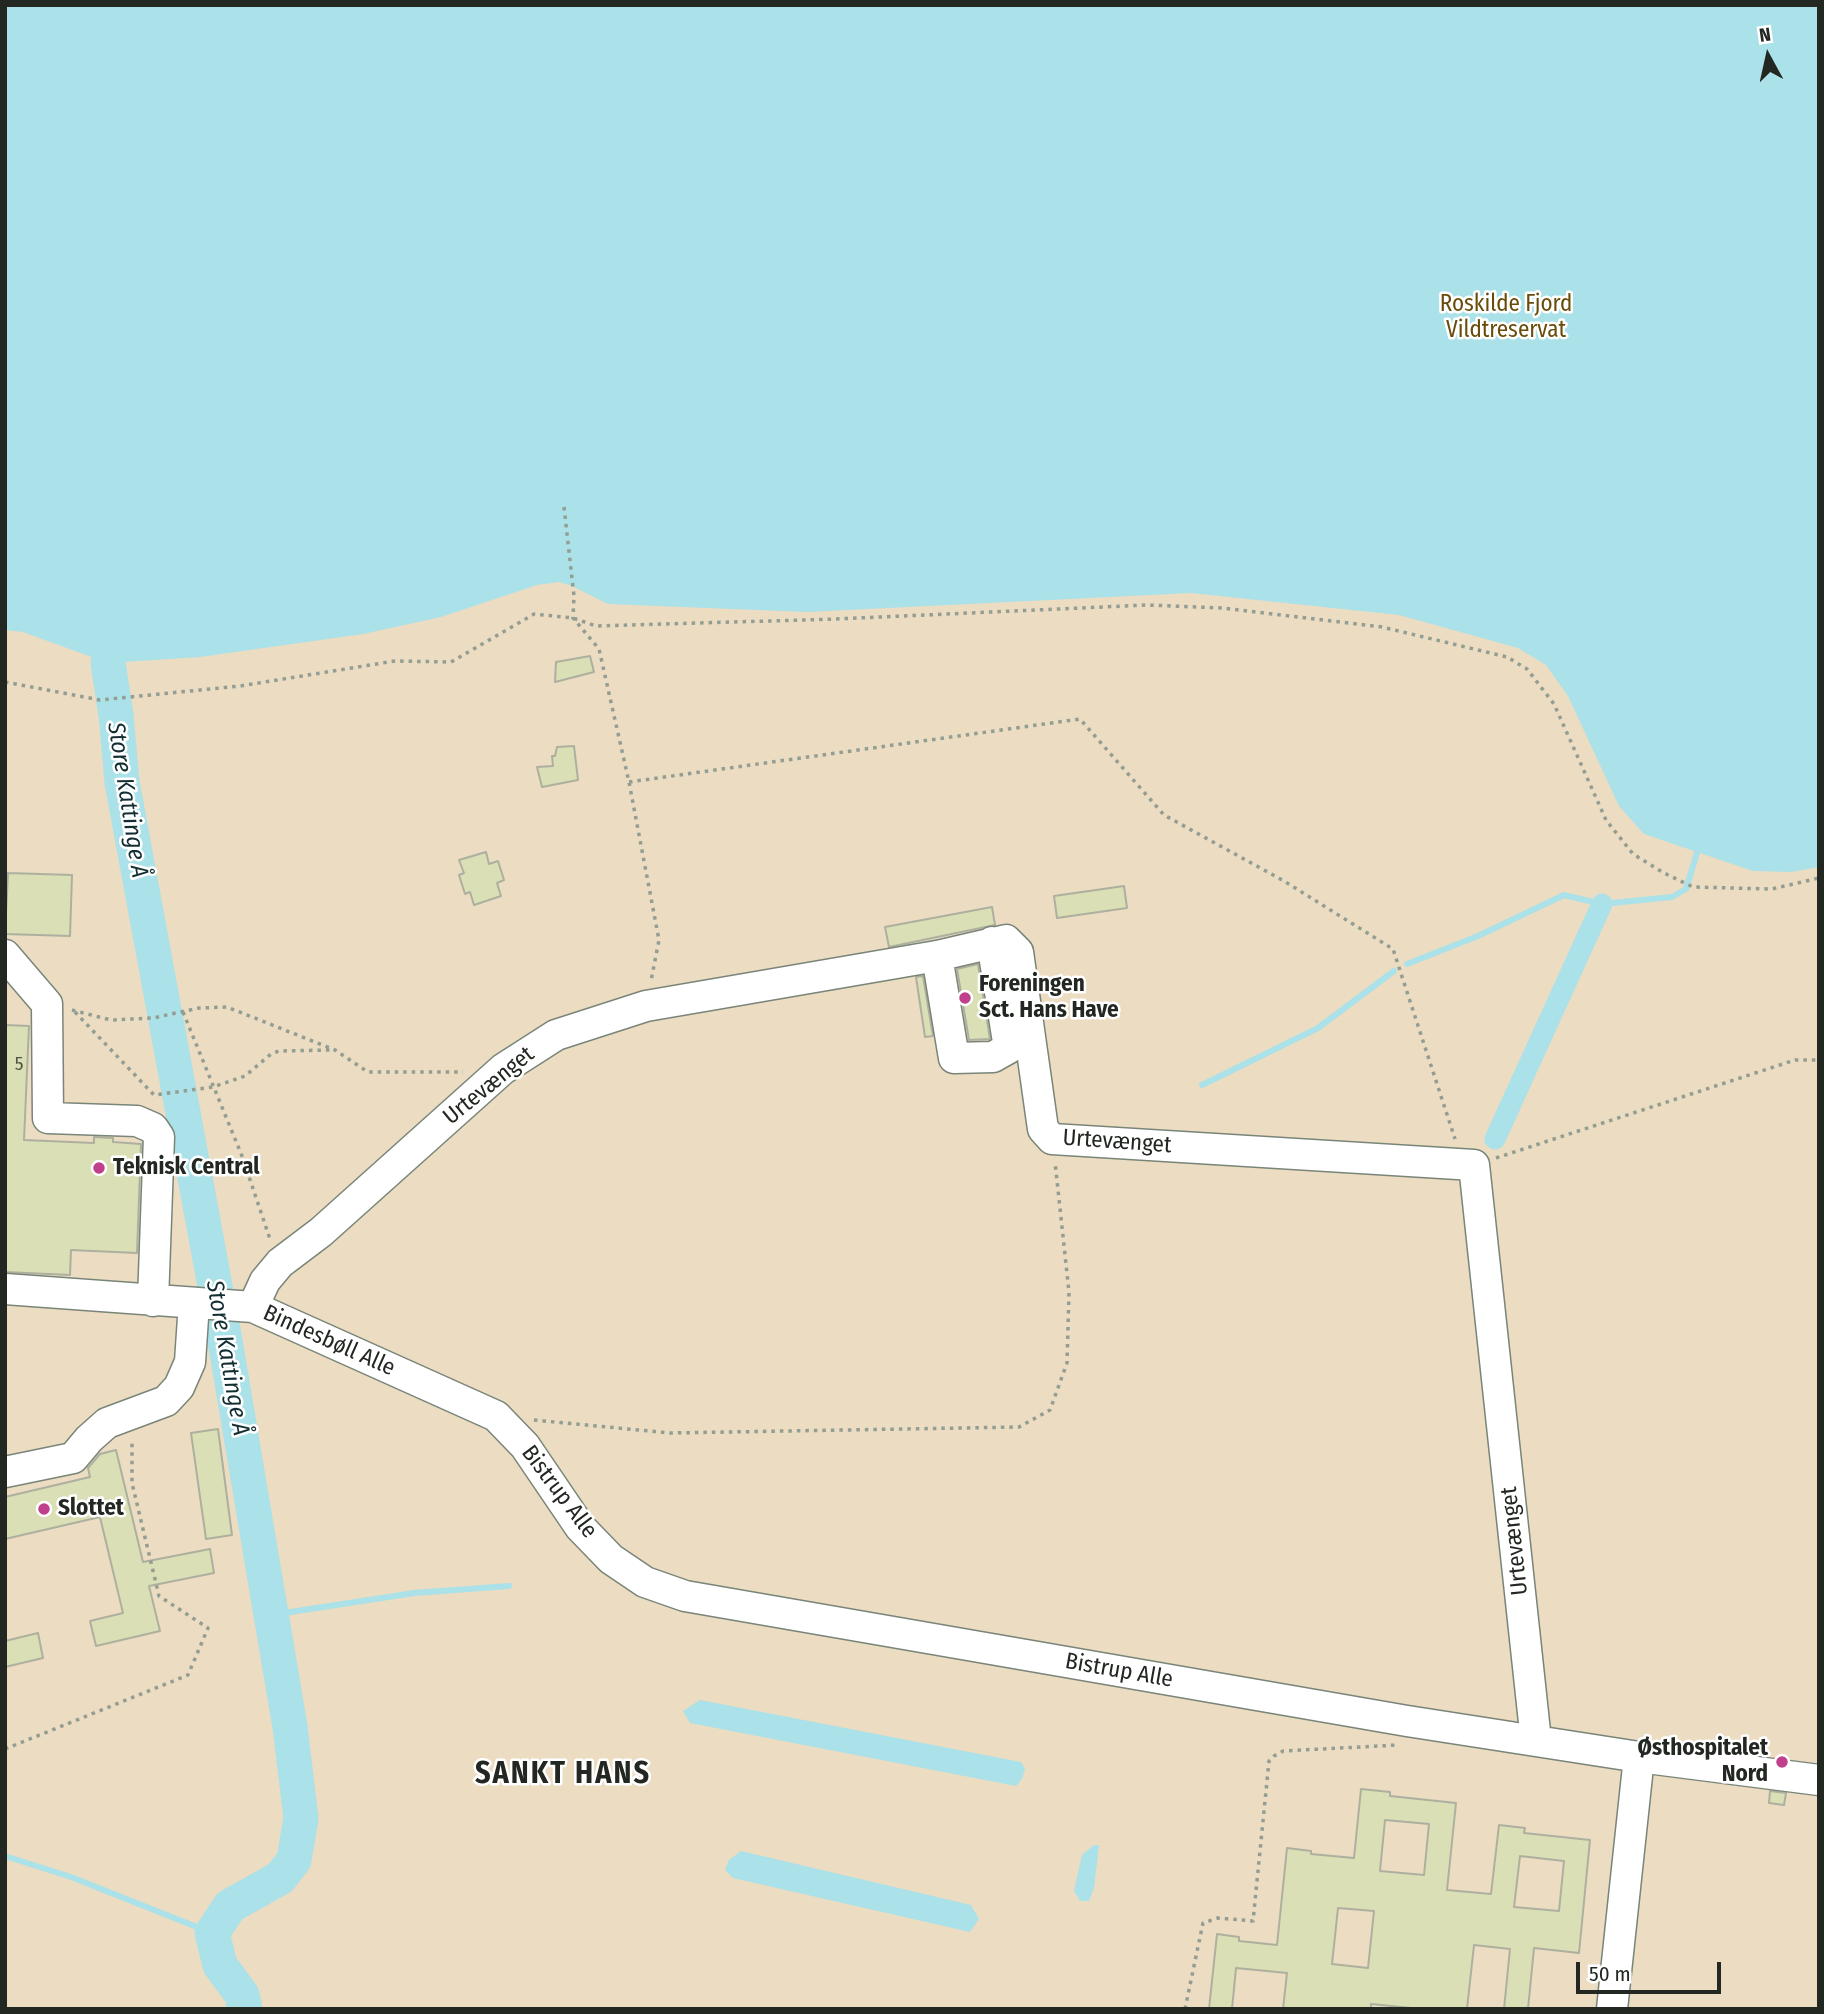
<!DOCTYPE html>
<html>
<head>
<meta charset="utf-8">
<style>
	body { margin:0 }
	#map { position:relative; width:1824px; height:2014px; overflow:hidden; background:#f1fff0; font-family:"Fira Sans Condensed",sans-serif }
	canvas { display:block }
	.frame { position:absolute; inset:0; border:7px solid #222721; pointer-events:none }
	.north { position:absolute; left:1733px; top:21px; width:70px; height:70px; -webkit-text-stroke:5px #fff; paint-order:stroke; rotate:352deg; font-size:19px; font-weight:700; line-height:28px; text-align:center; color:#222721 }
	.north::after { content:''; display:block; margin:auto; width:24px; height:32px; background:#222721; clip-path:polygon(50% 0,100% 100%,50% 72%,0 100%) }
	.scale { position:absolute; left:1576px; top:1962px; width:145px; height:32px; box-sizing:border-box; border:4px solid #222721; border-top:0; padding-left:9px; font-size:21px; line-height:24px; white-space:nowrap; color:#222721; -webkit-text-stroke:5px #fff; paint-order:stroke }
</style>
</head>
<body>
<div id="map">
<canvas width="1824" height="2014"></canvas>
<div class="frame"></div>
<div class="north">N</div>
<div class="scale">50 m</div>
</div>
<script>
const g = document.querySelector('canvas').getContext('2d');
g.lineJoin = 'round';
function paint(path, color) { g.fillStyle = color; g.fill(path, 'evenodd'); }
const poly = rows => new Path2D(rows.map(r => 'M' + r).join(''));
function strokePath(path, color, width, dash) { g.strokeStyle = color; g.lineWidth = width; g.lineCap = dash ? 'butt' : 'round'; g.setLineDash(dash || []); g.stroke(path); }
function write(font, color, halo, rows, align = 'center') {
  g.font = font + ' "Fira Sans Condensed",sans-serif'; g.lineWidth = 5; g.setLineDash([]); g.textBaseline = 'middle'; g.strokeStyle = halo; g.fillStyle = color; for (const [text, x, y, turn = 0] of rows) {
    g.save(); g.translate(x, y); g.rotate((+turn || 0) * Math.PI / 180); g.textAlign = isNaN(turn) ? turn : align; if (halo) g.strokeText(text, 0, 0); g.fillText(text, 0, 0); g.restore();
  }
}
const green = poly([
	[5,5,1819,5,1819,2009,5,2009]
]);
const water = poly([
	[5,5,1819,5,1819,867,1791,872,1753,871,1644,834,1619,806,1568,696,1546,665,1518,648,1399,615,1191,593,807,612,608,604,572,586,559,582,537,585,441,617,363,634,200,657,108,663,23,632,5,630],
	[700,1700,1021,1762,1025,1769,1022,1779,1016,1786,690,1723,683,1711],
	[1094,1845,1099,1845,1094,1888,1089,1901,1080,1901,1074,1891,1082,1855],
	[741,1851,971,1905,979,1919,970,1932,733,1878,725,1870,729,1860]
]);
const stream = poly([
	[1407,964,1478,936,1564,895,1602,904,1672,897,1686,889,1697,853],
	[1202,1085,1318,1028,1394,971],
	[271,1615,414,1593,509,1586],
	[5,1856,71,1877,212,1933]
]);
const canal = poly([
	[1495,1139,1602,904]
]);
const river = poly([
	[108,663,116,715,122,782,224,1335,290,1727,301,1818,294,1860,280,1878,230,1906,212,1933,220,1965,242,1995,245,2009]
]);
const building = poly([
	[590,656,594,672,555,682,556,662,590,656],
	[574,746,578,780,542,787,537,767,553,766,552,756,555,756,557,747,574,746],
	[486,852,489,864,498,861,504,880,497,883,501,896,474,905,470,892,465,894,459,875,464,873,459,860,486,852],
	[8,873,72,875,70,936,5,934,8,873],
	[1124,886,1127,908,1057,918,1054,896,1124,886],
	[992,907,995,925,889,947,885,927,992,907],
	[978,964,990,1039,969,1040,957,969,978,964],
	[923,976,933,1036,925,1037,916,977,923,976],
	[5,1025,29,1026,24,1140,94,1143,94,1137,113,1138,113,1142,141,1144,137,1253,71,1250,70,1275,5,1272,5,1025],
	[218,1429,232,1535,206,1539,191,1433,218,1429],
	[116,1450,143,1562,210,1549,214,1573,149,1586,160,1631,96,1646,90,1621,123,1613,100,1517,5,1539,5,1497,90,1477,88,1468,100,1454,116,1450],
	[38,1633,43,1658,5,1667,5,1641,38,1633],
	[1361,1789,1390,1792,1390,1796,1456,1803,1447,1890,1491,1894,1499,1825,1525,1828,1524,1833,1590,1840,1579,1953,1534,1948,1528,2009,1504,2009,1510,1949,1474,1945,1467,2009,1422,2009,1371,2004,1371,2009,1283,2009,1287,1973,1236,1968,1232,2009,1209,2009,1217,1934,1239,1937,1239,1941,1277,1945,1287,1848,1311,1851,1311,1854,1354,1858,1361,1789],
	[1385,1820,1429,1824,1424,1875,1380,1871,1385,1820],
	[1520,1856,1564,1861,1559,1911,1514,1907,1520,1856],
	[1338,1908,1374,1911,1368,1968,1332,1964,1338,1908],
	[1770,1791,1786,1793,1784,1805,1769,1803,1770,1791]
]);
const path = poly([
	[564,507,574,596,573,618,599,649,629,782,659,940,651,981],
	[5,682,100,700,240,686,395,661,451,662,534,614,573,618,596,626,836,619,1147,605,1222,608,1382,627,1507,657,1527,669,1554,704,1606,820,1633,854,1664,873,1693,887,1772,889,1819,878],
	[629,782,1080,719,1164,815,1284,881,1393,949,1455,1139],
	[72,1010,111,1020,153,1018,199,1008,227,1007,335,1050,368,1072,463,1072],
	[75,1012,154,1095,213,1087,245,1076,271,1054,279,1051,332,1050],
	[183,1012,242,1156,271,1242],
	[1496,1158,1795,1060,1819,1060],
	[534,1420,670,1433,1019,1427,1050,1410,1067,1363,1069,1292,1055,1162],
	[5,1749,188,1675,208,1628,159,1596,132,1483,132,1439],
	[1185,2009,1203,1923,1218,1918,1253,1921,1269,1761,1274,1756,1283,1751,1398,1745]
]);
const minor = poly([
	[5,955,47,1004,48,1118,137,1121,153,1128,159,1137,153,1301],
	[937,956,954,1058,993,1057,1009,1048,992,942],
	[5,1289,253,1307,496,1416,525,1446,580,1527,611,1559,645,1582,685,1596,1407,1721,1639,1757,1819,1780],
	[253,1307,265,1281,280,1263,321,1232,503,1069,556,1035,646,1006,937,956,1006,940,1018,952,1043,1129,1052,1139,1474,1165,1536,1741],
	[5,1472,73,1458,89,1439,107,1423,166,1401,179,1387,190,1362,194,1303],
	[1612,2009,1639,1757]
]);
const markers = [
	[965,998,7,"#c0408b"],
	[99,1168,7,"#c0408b"],
	[44,1509,7,"#c0408b"],
	[1782,1762,7,"#c0408b"]
];
const numberNames = [
	["5",19,1065]
];
const parkNames = [
	["Roskilde Fjord",1506,305],
	["Vildtreservat",1506,331]
];
const poiNames = [
	["Foreningen",979,985],
	["Sct. Hans Have",979,1011],
	["Teknisk Central",113,1168],
	["Slottet",58,1509],
	["Østhospitalet",1768,1749,"right"],
	["Nord",1768,1775,"right"]
];
const streetNames = [
	["Urtevænget",489,1086,-39],
	["Urtevænget",1117,1142,4],
	["Bindesbøll Alle",329,1341,24],
	["Bistrup Alle",559,1492,53],
	["Urtevænget",1515,1541,-96],
	["Bistrup Alle",1119,1671,10]
];
const waterNames = [
	["Store Kattinge Å",127,800,81],
	["Store Kattinge Å",227,1358,80]
];
const districtNames = [
	["SANKT HANS",563,1775]
];
paint(green, '#ebdcc2');
paint(water, '#abe1e8');
strokePath(stream, '#abe1e8', 6);
strokePath(canal, '#abe1e8', 21);
strokePath(river, '#abe1e8', 35);
paint(building, '#dbdfb5');
strokePath(building, '#aeb09f', 2);
strokePath(minor, '#798578', 33);
strokePath(path, '#939d92', 3.5, [3.5, 5]);
strokePath(minor, '#fff', 30);
for (const [x, y, r, color] of markers) { const dot = new Path2D(); dot.arc(x, y, r, 0, 2 * Math.PI); g.fillStyle = color; g.fill(dot); strokePath(dot, '#fff', 2.5); }
write('19px', '#505546', null, numberNames);
write('23px', '#694c09', '#fff', parkNames);
write('bold 23px', '#222721', '#fff', poiNames, 'left');
write('23px', '#222721', '#fff', streetNames);
write('italic 24px', '#122e32', '#fff', waterNames);
g.letterSpacing = '2px';
write('bold 30px', '#222721', '#fff', districtNames);
g.letterSpacing = '0px';
</script>
</body>
</html>
